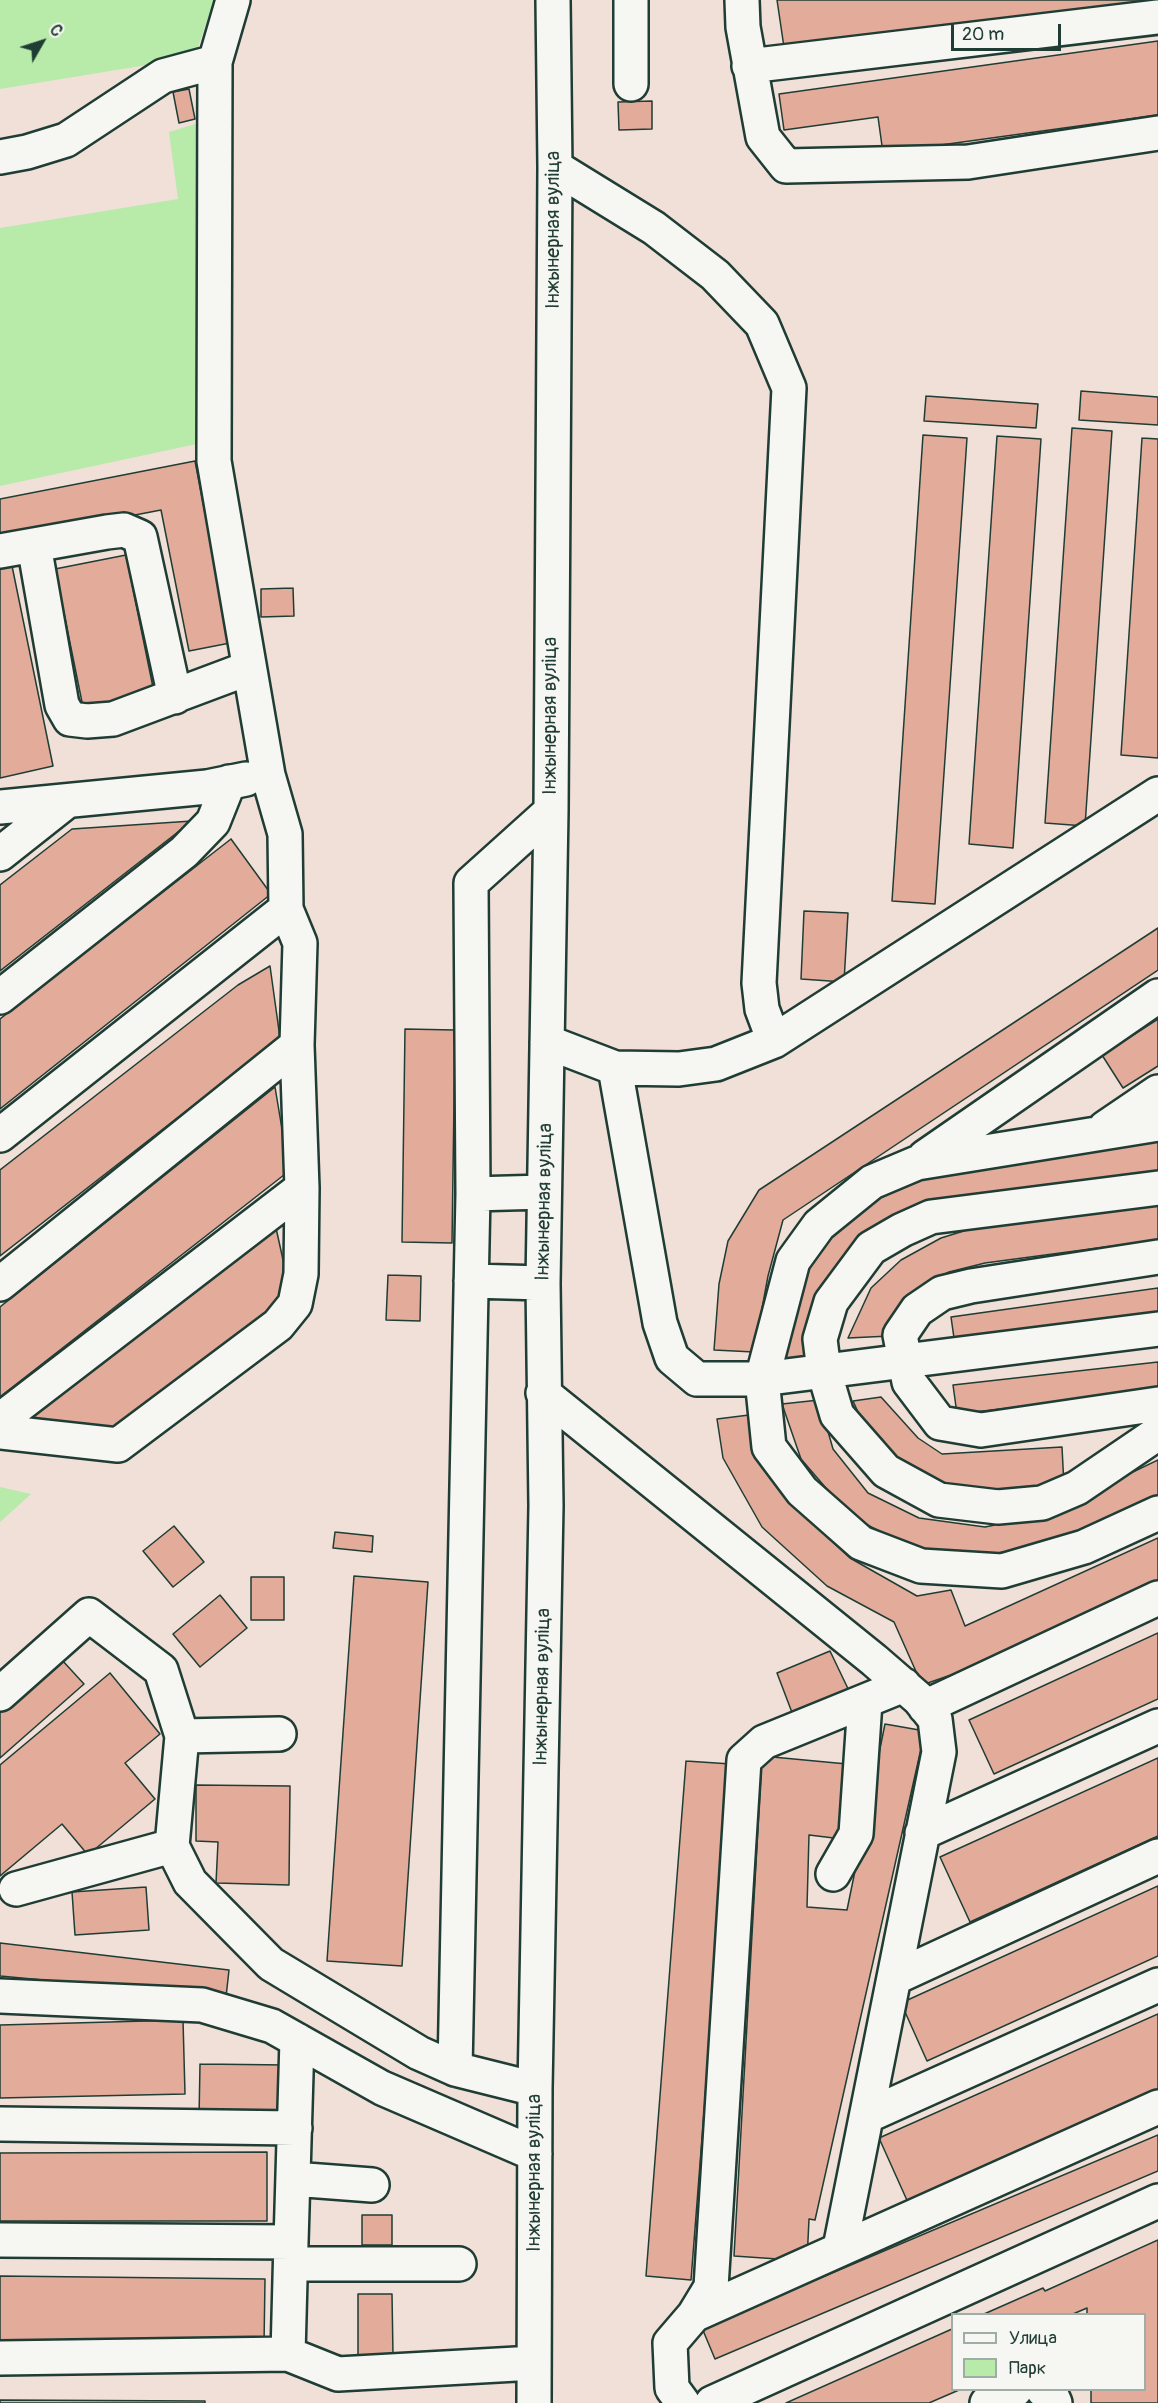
<!DOCTYPE html>
<html>
<head>
<meta charset="utf-8">
<style>
	body { margin:0 }
	#map { position:relative; width:1158px; height:2403px; overflow:hidden; background:#f6f6f2; font-family:Pangolin,sans-serif }
	canvas { display:block }
	.legend { position:absolute; left:951px; top:2313px; width:195px; height:78px; box-sizing:border-box; background:#f6f6f2; border:2px solid #a0aca6; margin:0; padding:8px 10px; list-style:none; font-size:18px; color:#1f3d34 }
	.legend li { display:flex; align-items:center; gap:12px; height:30px }
	.legend b { width:30px; border:2px solid #a0aca6 }
	.north { position:absolute; left:12px; top:12px; width:60px; height:60px; -webkit-text-stroke:4px #f6f6f2; paint-order:stroke; rotate:51deg; font-size:16px; font-weight:700; line-height:24px; text-align:center; color:#1f3d34 }
	.north::after { content:''; display:block; margin:auto; width:21px; height:27px; background:#1f3d34; clip-path:polygon(50% 0,100% 100%,50% 72%,0 100%) }
	.scale { position:absolute; left:951px; top:24px; width:110px; height:27px; box-sizing:border-box; border:3px solid #1f3d34; border-top:0; padding-left:8px; font-size:18px; line-height:21px; white-space:nowrap; color:#1f3d34; -webkit-text-stroke:4px #f6f6f2; paint-order:stroke }
</style>
</head>
<body>
<div id="map">
<canvas width="1158" height="2403"></canvas>
<ul class="legend">
<li><b style="height:8px;background:#f6f6f2"></b>Улица</li>
<li><b style="height:16px;background:#b8eaaa"></b>Парк</li>
</ul>
<div class="north">С</div>
<div class="scale">20 m</div>
</div>
<script>
const g = document.querySelector('canvas').getContext('2d');
g.lineJoin = 'round';
function paint(path, color) { g.fillStyle = color; g.fill(path, 'evenodd'); }
const poly = rows => new Path2D(rows.map(r => 'M' + r).join(''));
function strokePath(path, color, width, dash) { g.strokeStyle = color; g.lineWidth = width; g.lineCap = dash ? 'butt' : 'round'; g.setLineDash(dash || []); g.stroke(path); }
function write(font, color, halo, rows, align = 'center') {
  g.font = font + ' Pangolin,sans-serif'; g.lineWidth = 6; g.setLineDash([]); g.textBaseline = 'middle'; g.strokeStyle = halo; g.fillStyle = color; for (const [text, x, y, turn = 0] of rows) {
    g.save(); g.translate(x, y); g.rotate((+turn || 0) * Math.PI / 180); g.textAlign = isNaN(turn) ? turn : align; if (halo) g.strokeText(text, 0, 0); g.fillText(text, 0, 0); g.restore();
  }
}
const built = poly([
	[0,0,1158,0,1158,2403,0,2403],
	[952,2314,1144,2314,1144,2390,952,2390]
]);
const green = poly([
	[0,0,214,0,197,50,159,63,0,89],
	[202,122,206,442,0,486,0,228,178,199,169,132],
	[0,1487,31,1494,0,1522]
]);
const building = poly([
	[777,0,1158,0,1158,6,785,54,777,0],
	[1158,41,1158,115,883,153,878,117,784,130,779,94,1158,41],
	[189,89,195,119,179,123,173,92,189,89],
	[652,101,652,129,619,130,618,102,652,101],
	[1081,391,1158,397,1158,425,1079,420,1081,391],
	[926,396,1038,404,1036,428,924,421,926,396],
	[1072,428,1112,431,1085,826,1045,823,1072,428],
	[923,435,967,438,935,904,892,901,923,435],
	[997,436,1041,439,1013,848,969,844,997,436],
	[1142,438,1158,439,1158,758,1121,755,1142,438],
	[195,461,230,643,189,651,161,510,0,541,0,499,195,461],
	[126,555,155,697,84,712,55,569,126,555],
	[11,561,53,766,0,778,0,563,11,561],
	[293,588,294,616,261,617,261,589,293,588],
	[192,821,0,971,0,885,72,829,192,821],
	[231,839,271,894,0,1109,0,1019,231,839],
	[804,911,848,913,844,982,801,979,804,911],
	[1158,928,1158,970,783,1220,768,1276,754,1352,714,1350,719,1284,728,1241,759,1190,1158,928],
	[270,966,280,1038,0,1256,0,1170,238,985,270,966],
	[1158,1019,1158,1066,1123,1088,1102,1055,1158,1019],
	[405,1029,455,1030,452,1243,402,1242,405,1029],
	[275,1087,289,1171,0,1397,0,1307,275,1087],
	[1158,1138,1158,1172,976,1195,897,1227,808,1368,775,1367,801,1273,841,1222,887,1186,971,1163,1158,1138],
	[1158,1202,1158,1240,985,1263,949,1272,924,1285,900,1311,890,1336,848,1338,871,1288,901,1260,941,1238,980,1226,1158,1202],
	[276,1228,291,1296,119,1438,27,1419,276,1228],
	[388,1275,421,1276,420,1321,386,1320,388,1275],
	[1158,1288,1158,1318,955,1345,951,1317,1158,1288],
	[1158,1362,1158,1391,957,1414,953,1385,1158,1362],
	[881,1397,918,1438,942,1454,1062,1447,1064,1486,974,1493,934,1487,871,1441,853,1401,881,1397],
	[819,1400,833,1449,868,1493,919,1518,985,1527,1044,1515,1158,1460,1158,1499,1059,1547,992,1561,918,1551,850,1516,801,1459,782,1404,819,1400],
	[757,1414,762,1453,797,1509,850,1558,917,1596,951,1590,965,1626,1158,1538,1158,1581,980,1665,922,1685,894,1622,827,1586,762,1527,723,1458,717,1419,757,1414],
	[174,1526,204,1562,173,1587,143,1551,174,1526],
	[335,1532,373,1536,372,1552,333,1548,335,1532],
	[354,1576,428,1582,402,1966,327,1961,354,1576],
	[251,1577,284,1577,284,1620,251,1620,251,1577],
	[220,1595,247,1628,200,1667,173,1634,220,1595],
	[1158,1633,1158,1699,994,1774,969,1720,1158,1633],
	[830,1651,852,1697,796,1723,777,1673,830,1651],
	[61,1659,84,1684,0,1758,0,1713,61,1659],
	[110,1673,160,1734,125,1763,155,1799,88,1855,62,1824,0,1876,0,1765,110,1673],
	[885,1724,925,1731,815,2220,809,2219,807,2261,734,2256,762,1756,847,1764,842,1839,809,1835,807,1907,847,1910,885,1724],
	[1158,1758,1158,1836,970,1922,940,1857,1158,1758],
	[686,1761,731,1764,691,2280,646,2276,686,1761],
	[196,1785,290,1786,289,1885,216,1883,218,1842,196,1841,196,1785],
	[1158,1886,1158,1956,927,2061,901,2003,1158,1886],
	[146,1887,149,1930,75,1935,72,1892,146,1887],
	[0,1943,229,1970,226,1997,0,1976,0,1943],
	[1158,2014,1158,2096,910,2207,879,2138,1158,2014],
	[183,2020,185,2094,0,2098,0,2025,183,2020],
	[200,2064,287,2065,286,2119,199,2119,200,2064],
	[1158,2135,1158,2171,715,2359,702,2328,1158,2135],
	[267,2152,267,2221,0,2221,0,2153,267,2152],
	[362,2215,392,2215,392,2245,362,2245,362,2215],
	[1158,2240,1158,2403,1091,2403,1091,2390,1144,2390,1144,2314,1087,2314,1087,2308,1073,2314,984,2314,1043,2288,1045,2291,1158,2240],
	[0,2276,265,2279,264,2345,0,2342,0,2276],
	[358,2294,392,2294,393,2355,358,2355,358,2294],
	[952,2329,952,2390,959,2390,929,2403,786,2403,952,2329],
	[0,2400,205,2401,205,2403,0,2403,0,2400]
]);
const minor = poly([
	[631,0,631,84],
	[742,0,743,27,763,137,786,166,968,162,1158,133],
	[749,66,1158,17],
	[0,157,27,152,66,140,163,76,215,62],
	[555,167,654,228,715,275,762,324,789,388,759,983,762,1009,774,1041],
	[34,545,62,705,70,719,87,721,113,719,249,668],
	[0,551,107,532,124,530,140,537,175,697],
	[0,807,207,787,246,779],
	[0,854,67,801],
	[0,997,184,852,213,822,229,782],
	[547,1042,615,1068,660,1323,672,1358,697,1379,762,1379,793,1261,819,1225,872,1182,917,1163,1158,1124],
	[615,1068,679,1069,716,1064,774,1041,1158,794],
	[1105,1128,1158,1092],
	[0,1135,286,909],
	[925,1157,1158,996],
	[1158,1188,931,1217,902,1230,871,1248,831,1302,820,1339,824,1371,837,1415,886,1471,939,1500,998,1507,1042,1503,1077,1488,1158,1433],
	[473,1194,544,1192],
	[1158,1257,971,1286,942,1293,917,1310,900,1335,909,1382,940,1423,981,1430,1158,1404],
	[471,1281,543,1283],
	[0,1284,297,1045],
	[1158,1329,762,1379,769,1447,802,1491,861,1543,921,1566,1002,1571,1084,1547,1158,1513],
	[543,1393,874,1660,919,1699,935,1719,939,1752,840,2248],
	[0,1420,302,1188],
	[0,1432,118,1445,278,1325,295,1304,301,1274,302,1188,297,1045,300,943,286,909,285,834,268,775,214,461,215,62,233,0],
	[0,1694,89,1615,161,1670,182,1736,172,1846,190,1882,271,1964,419,2053,455,2069,535,2089],
	[925,1707,1158,1598],
	[182,1736,279,1734],
	[922,1833,1158,1726],
	[833,1874,856,1834,865,1702],
	[16,1889,172,1846],
	[894,1978,1158,1856],
	[0,1996,202,2005,272,2026,382,2088,535,2154],
	[455,2069,473,1194,471,883,551,811],
	[867,2116,1158,1985],
	[0,2124,295,2128],
	[293,2179,372,2185],
	[0,2240,291,2242,288,2354,0,2358],
	[291,2242,297,2040],
	[291,2264,459,2264],
	[694,2315,1158,2107],
	[288,2354,338,2374,534,2363],
	[1043,2390,1051,2394,1055,2403],
	[534,2403,535,2089,546,1506,543,1283,551,811,555,167,553,0],
	[683,2403,672,2388,670,2343,694,2315,711,2287,744,1760,764,1742,904,1685],
	[712,2403,1158,2201],
	[987,2403,1015,2390]
]);
const streetNames = [
	["Інжынерная вуліца",554,230,-90],
	["Інжынерная вуліца",551,716,-90],
	["Інжынерная вуліца",545,1202,-89],
	["Інжынерная вуліца",543,1687,-89],
	["Інжынерная вуліца",535,2173,-90]
];
paint(built, '#f0e0d8');
paint(green, '#b8eaaa');
paint(building, '#e3ab9a');
strokePath(building, '#1f3d34', 1.5);
strokePath(minor, '#1f3d34', 38);
strokePath(minor, '#f6f6f2', 33);
write('20px', '#1f3d34', '#f6f6f2', streetNames);
</script>
</body>
</html>
